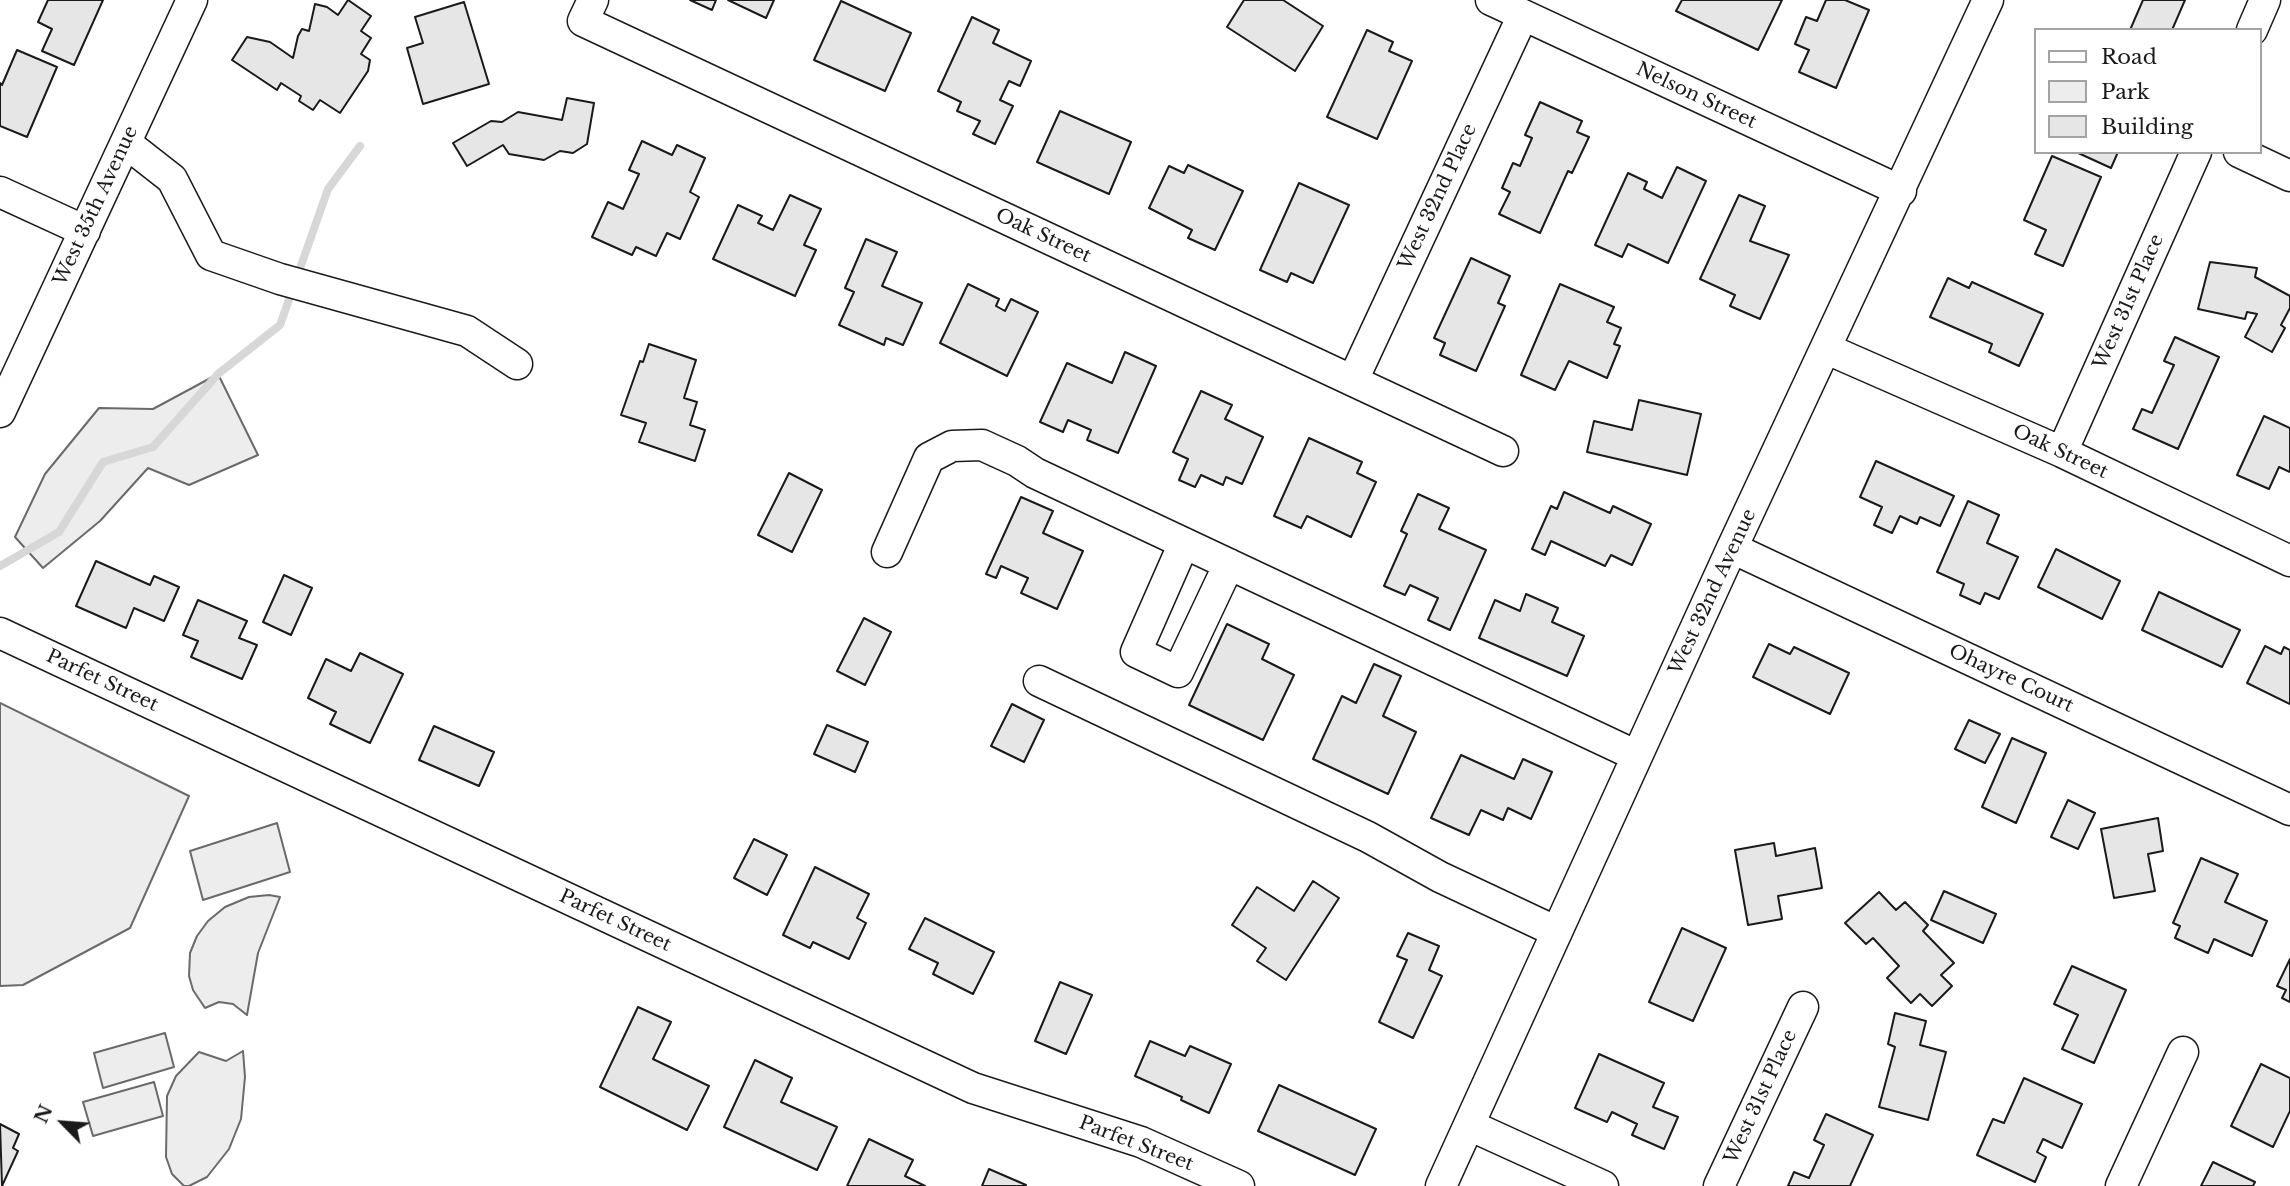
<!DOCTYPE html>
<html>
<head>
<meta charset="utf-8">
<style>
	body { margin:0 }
	#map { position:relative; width:2290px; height:1186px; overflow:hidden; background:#fff; font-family:"Libre Baskerville",serif }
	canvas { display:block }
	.legend { position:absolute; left:2034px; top:28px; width:228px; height:126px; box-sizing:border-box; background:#fff; border:2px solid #a3a3a3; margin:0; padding:9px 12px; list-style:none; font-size:21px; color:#1a1a1a }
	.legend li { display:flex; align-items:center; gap:14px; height:35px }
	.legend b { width:35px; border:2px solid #a3a3a3 }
	.north { position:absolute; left:28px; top:1088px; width:70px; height:70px; -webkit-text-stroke:5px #fff; paint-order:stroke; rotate:295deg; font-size:19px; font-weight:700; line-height:28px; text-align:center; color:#1a1a1a }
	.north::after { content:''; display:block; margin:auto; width:24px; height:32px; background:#1a1a1a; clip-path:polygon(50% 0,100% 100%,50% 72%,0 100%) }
</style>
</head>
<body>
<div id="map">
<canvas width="2290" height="1186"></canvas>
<ul class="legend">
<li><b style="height:9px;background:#fff"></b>Road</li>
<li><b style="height:19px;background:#ededed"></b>Park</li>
<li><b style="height:19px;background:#e6e6e6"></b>Building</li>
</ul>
<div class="north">N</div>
</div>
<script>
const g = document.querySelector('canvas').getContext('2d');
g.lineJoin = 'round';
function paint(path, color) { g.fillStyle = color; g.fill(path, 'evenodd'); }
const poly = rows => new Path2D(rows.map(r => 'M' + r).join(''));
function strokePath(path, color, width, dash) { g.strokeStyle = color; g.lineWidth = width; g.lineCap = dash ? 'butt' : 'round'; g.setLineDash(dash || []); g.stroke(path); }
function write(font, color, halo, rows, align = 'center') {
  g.font = font + ' "Libre Baskerville",serif'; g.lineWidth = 5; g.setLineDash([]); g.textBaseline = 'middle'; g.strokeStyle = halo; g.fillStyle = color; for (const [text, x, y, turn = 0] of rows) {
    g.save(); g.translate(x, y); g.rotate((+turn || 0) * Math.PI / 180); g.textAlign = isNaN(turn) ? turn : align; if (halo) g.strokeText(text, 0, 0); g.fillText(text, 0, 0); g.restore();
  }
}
const green = poly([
	[218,374,258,455,189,485,148,468,100,521,43,568,15,537,45,474,99,408,153,409,218,374],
	[0,703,189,796,130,928,23,985,0,986,0,703],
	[277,823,290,872,203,900,190,851,277,823],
	[269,895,280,897,258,953,247,1015,233,1004,219,1002,205,1008,193,990,189,976,190,953,197,936,208,921,225,907,249,897,269,895],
	[165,1033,174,1067,103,1088,94,1053,165,1033],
	[243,1051,245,1077,241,1119,229,1149,207,1177,189,1186,184,1186,172,1174,166,1157,167,1096,176,1076,199,1052,226,1061,243,1051],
	[154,1082,163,1116,93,1136,83,1102,154,1082]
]);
const stream = poly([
	[0,566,59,532,103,462,153,447,218,374,280,325,328,189,360,146]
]);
const building = poly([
	[48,0,103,0,74,65,42,51,52,29,38,22,48,0],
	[348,0,371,16,361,31,371,38,361,54,370,60,368,71,340,113,320,100,313,110,299,101,301,96,281,83,277,90,232,60,247,37,270,42,293,58,298,36,302,29,309,31,315,4,327,7,338,15,348,0],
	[690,0,716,0,712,10,690,0],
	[728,0,774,0,766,18,728,0],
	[1244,0,1283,0,1323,26,1295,71,1227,27,1244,0],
	[1682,0,1782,0,1758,50,1676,11,1682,0],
	[1826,0,1845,0,1869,10,1836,88,1799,72,1809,50,1795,44,1806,17,1817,21,1826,0],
	[2143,0,2185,0,2172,30,2130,30,2143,0],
	[841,1,911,33,885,91,814,60,841,1],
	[464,2,489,84,423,104,407,48,423,43,415,17,464,2],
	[972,17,999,30,993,43,1031,61,1020,86,1009,81,1000,100,1013,106,995,144,973,134,980,121,957,111,961,102,938,91,972,17],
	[1367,30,1393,42,1389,51,1412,61,1377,139,1327,117,1367,30],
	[17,50,57,67,27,137,0,126,0,83,2,85,17,50],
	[567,98,594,103,587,144,573,153,560,151,544,160,509,154,503,145,467,166,453,143,491,121,502,122,518,112,562,120,567,98],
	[1540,102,1582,121,1577,132,1589,137,1572,173,1568,171,1540,233,1499,214,1510,192,1502,188,1513,163,1520,166,1532,138,1525,135,1540,102],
	[1060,111,1131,142,1109,194,1037,162,1060,111],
	[642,141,672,155,677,145,705,158,690,192,699,197,680,239,667,233,656,256,636,247,632,255,592,237,608,202,623,209,639,174,629,170,642,141],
	[2076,152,2118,152,2111,168,2076,152],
	[2052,156,2101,177,2063,266,2035,254,2046,230,2024,220,2052,156],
	[1188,165,1243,191,1215,250,1188,238,1192,230,1149,208,1169,166,1184,173,1188,165],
	[1677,167,1706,181,1668,263,1628,244,1622,257,1595,245,1628,173,1647,182,1644,189,1662,198,1677,167],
	[1299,183,1349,205,1313,283,1291,273,1287,282,1260,270,1299,183],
	[790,195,821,209,804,245,816,250,795,296,713,259,738,205,762,216,758,223,773,230,790,195],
	[1739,195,1765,206,1750,241,1789,255,1760,319,1730,306,1735,295,1700,279,1739,195],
	[866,239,897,252,882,286,922,303,903,345,886,338,884,345,839,325,854,292,845,288,866,239],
	[1471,258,1510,276,1498,303,1505,306,1476,371,1440,355,1445,343,1434,338,1471,258],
	[2210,262,2257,268,2255,277,2290,296,2290,308,2281,325,2285,328,2272,352,2245,337,2257,314,2247,312,2245,319,2198,309,2210,262],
	[1948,278,1969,288,1972,282,2043,314,2019,366,1989,352,1992,344,1930,317,1948,278],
	[968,284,999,299,996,306,1005,311,1011,299,1038,312,1007,376,940,343,968,284],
	[1560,284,1614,307,1607,322,1621,328,1614,344,1620,346,1607,378,1569,361,1555,390,1521,375,1560,284],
	[2175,337,2219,357,2178,449,2133,429,2142,409,2152,413,2174,365,2164,361,2175,337],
	[649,344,696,360,684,398,697,402,690,425,705,430,695,461,639,442,646,423,621,415,640,361,643,362,649,344],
	[1125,352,1156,366,1118,453,1087,440,1091,430,1068,420,1063,432,1040,422,1067,363,1112,383,1125,352],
	[1201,391,1232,405,1225,419,1263,437,1242,484,1226,477,1223,485,1201,475,1195,487,1179,480,1188,459,1173,452,1201,391],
	[1639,400,1701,414,1687,475,1587,452,1594,421,1632,430,1639,400],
	[2264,416,2290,428,2290,472,2279,467,2269,489,2237,475,2264,416],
	[1309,438,1362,462,1357,473,1376,482,1351,537,1307,516,1301,528,1274,516,1309,438],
	[1876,461,1954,496,1940,526,1920,517,1917,524,1900,516,1892,533,1874,525,1882,507,1860,497,1876,461],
	[789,473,822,490,792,552,758,535,789,473],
	[1564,492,1610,513,1613,506,1651,524,1632,565,1611,555,1605,566,1551,541,1545,555,1532,549,1551,506,1557,509,1564,492],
	[1418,494,1449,508,1439,529,1486,550,1450,630,1428,620,1438,598,1410,585,1405,595,1384,586,1407,534,1401,531,1418,494],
	[1021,497,1053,511,1043,533,1083,551,1057,609,1021,593,1028,578,1001,566,996,578,986,574,1021,497],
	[1968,501,1999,515,1987,543,2018,557,1999,599,1985,593,1980,604,1960,595,1964,584,1937,572,1968,501],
	[2056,549,2120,581,2102,619,2038,587,2056,549],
	[96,561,150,585,154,576,179,587,164,621,134,608,126,628,76,606,96,561],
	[284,575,312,588,291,635,263,622,284,575],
	[2159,592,2240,630,2222,667,2142,630,2159,592],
	[1526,594,1558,608,1552,622,1584,636,1567,676,1479,638,1495,600,1520,611,1526,594],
	[198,600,247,621,239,638,257,645,242,679,191,657,198,641,183,635,198,600],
	[864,618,891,632,865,685,837,671,864,618],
	[1227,624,1269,644,1262,659,1294,675,1263,740,1189,705,1227,624],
	[1769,644,1790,654,1794,647,1849,673,1830,714,1753,677,1769,644],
	[2265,646,2281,654,2284,647,2290,650,2290,704,2247,683,2265,646],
	[360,653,403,674,370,743,330,724,336,712,308,698,326,659,351,671,360,653],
	[1374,664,1401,676,1383,716,1416,732,1388,794,1313,759,1342,696,1356,703,1374,664],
	[1012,704,1044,720,1024,762,991,746,1012,704],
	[1969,720,2000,734,1985,763,1955,749,1969,720],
	[827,725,868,742,855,772,814,754,827,725],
	[434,726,494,752,479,786,419,760,434,726],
	[2012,738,2046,753,2016,823,1982,807,2012,738],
	[1461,755,1514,779,1523,759,1552,772,1531,819,1508,808,1503,820,1481,810,1469,835,1431,818,1461,755],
	[2068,800,2095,813,2078,849,2051,837,2068,800],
	[2158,818,2163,851,2148,854,2155,891,2114,898,2101,829,2158,818],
	[754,839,787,855,767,895,734,878,754,839],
	[1774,843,1776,856,1815,848,1822,888,1778,896,1782,919,1748,925,1735,850,1774,843],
	[2201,858,2238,874,2225,902,2267,921,2252,956,2214,939,2208,953,2175,938,2180,926,2173,923,2201,858],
	[815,867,869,894,857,918,866,923,849,959,813,942,810,948,783,935,815,867],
	[1313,881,1339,898,1286,980,1257,961,1266,948,1232,925,1257,887,1294,911,1313,881],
	[1944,891,1996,914,1983,943,1931,920,1944,891],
	[1879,892,1896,910,1905,902,1928,925,1923,931,1954,963,1941,975,1952,986,1932,1006,1920,994,1911,1003,1887,978,1899,966,1873,938,1866,944,1845,923,1879,892],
	[925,918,994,952,973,994,933,974,938,963,909,949,925,918],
	[1682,928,1726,948,1693,1021,1649,1002,1682,928],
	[1408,933,1439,946,1429,970,1442,976,1413,1038,1379,1022,1407,960,1397,956,1408,933],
	[2290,959,2290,1002,2282,998,2286,990,2277,986,2290,959],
	[2072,966,2126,990,2094,1063,2062,1049,2078,1015,2054,1004,2072,966],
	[1060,982,1092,995,1066,1054,1035,1041,1060,982],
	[638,1007,671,1022,653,1059,709,1086,687,1130,600,1087,638,1007],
	[1895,1013,1926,1021,1920,1045,1946,1052,1928,1120,1879,1107,1895,1047,1888,1044,1895,1013],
	[1150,1041,1185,1056,1190,1046,1231,1064,1209,1113,1181,1100,1182,1097,1135,1076,1150,1041],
	[1599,1054,1664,1083,1653,1107,1678,1117,1664,1149,1632,1135,1637,1124,1612,1112,1607,1122,1575,1108,1599,1054],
	[755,1060,792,1078,781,1102,837,1127,817,1170,724,1127,755,1060],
	[2261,1064,2290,1078,2290,1111,2273,1147,2231,1126,2261,1064],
	[2024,1078,2082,1104,2062,1148,2043,1139,2037,1152,2046,1157,2035,1182,1977,1155,1993,1119,2004,1123,2024,1078],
	[1279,1085,1376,1129,1355,1175,1258,1131,1279,1085],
	[1826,1114,1873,1135,1850,1186,1788,1186,1794,1172,1809,1178,1824,1145,1814,1140,1826,1114],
	[0,1124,19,1134,13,1148,18,1151,2,1186,0,1124],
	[869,1139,913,1160,905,1176,925,1186,847,1186,869,1139],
	[2213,1162,2255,1182,2253,1186,2201,1186,2213,1162],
	[989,1169,1026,1185,1025,1186,982,1186,989,1169]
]);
const minor = poly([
	[593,0,583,21,1503,451],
	[1491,0,1901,191],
	[2252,30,2265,0],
	[126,143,172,179,211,255,280,279,467,331,517,364],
	[2239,152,2290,176],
	[0,192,85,231],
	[1827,349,2062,452,2290,561],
	[1353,380,1523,15],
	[0,412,192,0],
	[2062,452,2196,152],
	[1184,543,1136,652,1178,672,1229,564],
	[1732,548,2290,810],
	[887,552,929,458,952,446,982,445,1017,461,1035,473,1637,756],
	[0,633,973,1088,1141,1142,1239,1186],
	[1039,681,1368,837,1440,877,1557,932],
	[1469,1125,1603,1186],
	[1441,1186,1732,548,1988,0],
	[1719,1186,1803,1007],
	[2121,1186,2183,1052]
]);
const streetNames = [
	["Nelson Street",1696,96,25],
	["West 32nd Place",1438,197,-65],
	["West 35th Avenue",96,206,-65],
	["Oak Street",1043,236,25],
	["West 31st Place",2129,302,-66],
	["Oak Street",2060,452,25],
	["West 32nd Avenue",1713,592,-65],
	["Ohayre Court",2011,679,25],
	["Parfet Street",102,681,25],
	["Parfet Street",615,921,25],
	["West 31st Place",1761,1097,-65],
	["Parfet Street",1136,1144,21]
];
paint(green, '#ededed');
strokePath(green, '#6a6a6a', 2);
strokePath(stream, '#d7d7d7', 8);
paint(building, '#e6e6e6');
strokePath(building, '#1a1a1a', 2);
strokePath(minor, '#1a1a1a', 33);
strokePath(minor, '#fff', 30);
write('19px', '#1a1a1a', '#fff', streetNames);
</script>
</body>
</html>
